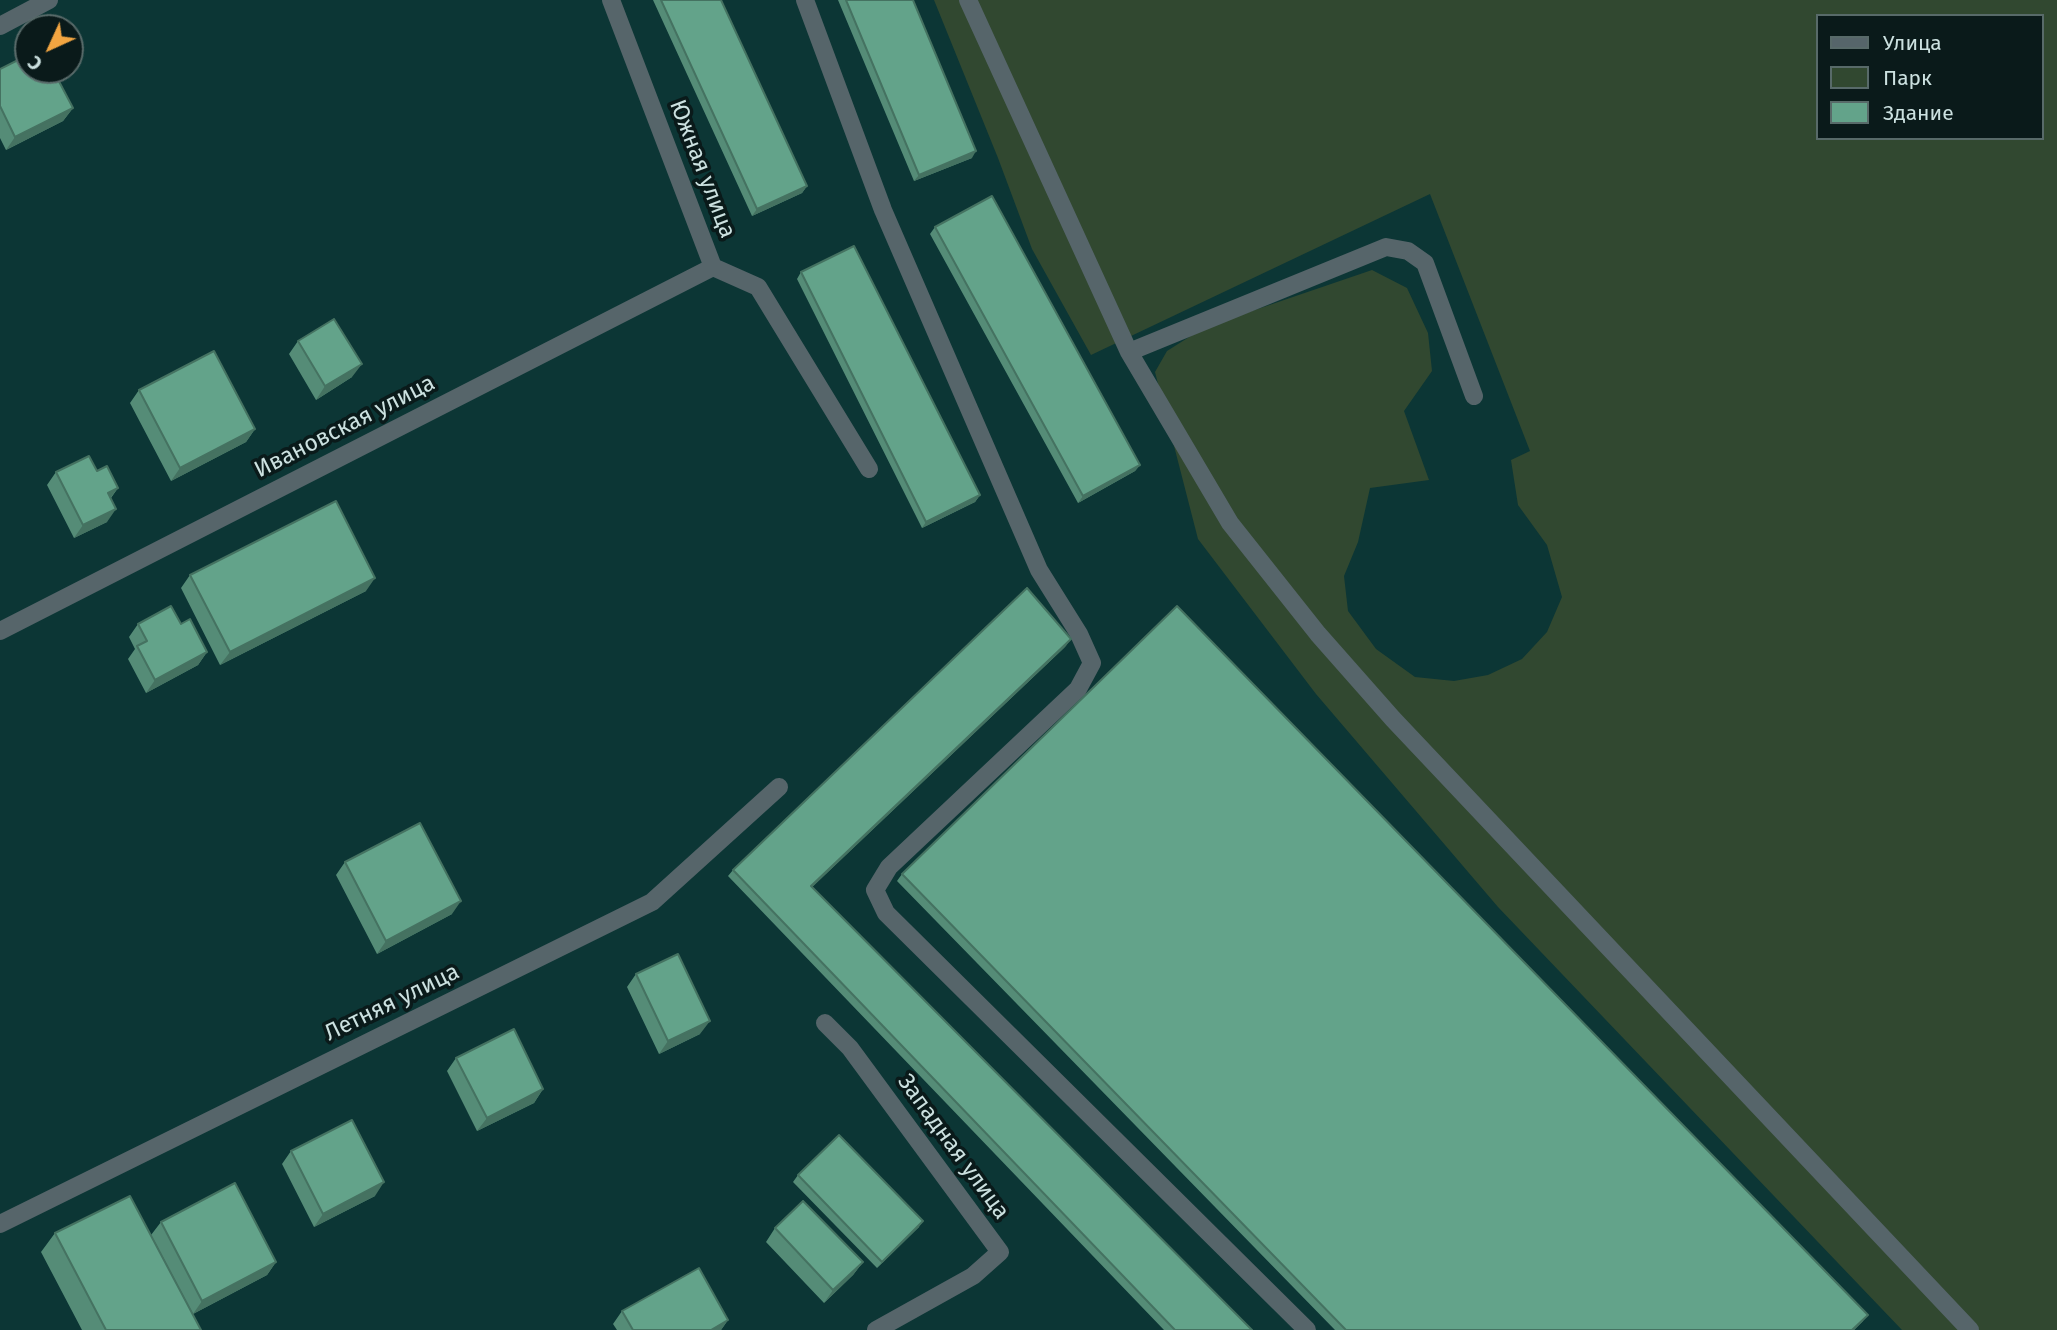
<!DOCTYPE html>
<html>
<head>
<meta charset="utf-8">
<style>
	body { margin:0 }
	#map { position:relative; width:2057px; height:1330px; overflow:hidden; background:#0c3635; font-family:"Fira Sans",sans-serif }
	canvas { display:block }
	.legend { position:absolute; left:1816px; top:14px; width:228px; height:126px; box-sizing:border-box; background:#0a1a1a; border:2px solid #586a69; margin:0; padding:9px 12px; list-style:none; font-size:21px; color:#cce1e0 }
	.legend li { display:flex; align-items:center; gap:14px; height:35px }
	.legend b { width:35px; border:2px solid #586a69 }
	.north { position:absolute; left:14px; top:14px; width:70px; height:70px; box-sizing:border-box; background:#0a1a1a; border:2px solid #586a69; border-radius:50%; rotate:225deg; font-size:19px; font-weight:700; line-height:28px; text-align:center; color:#cce1e0 }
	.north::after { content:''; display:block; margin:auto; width:24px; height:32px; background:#f2a541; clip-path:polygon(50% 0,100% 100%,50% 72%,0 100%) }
</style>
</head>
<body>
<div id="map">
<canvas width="2057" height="1330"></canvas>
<ul class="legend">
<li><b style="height:9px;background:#56656a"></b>Улица</li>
<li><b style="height:19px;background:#314830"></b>Парк</li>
<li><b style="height:19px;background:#63a38a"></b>Здание</li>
</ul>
<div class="north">С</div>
</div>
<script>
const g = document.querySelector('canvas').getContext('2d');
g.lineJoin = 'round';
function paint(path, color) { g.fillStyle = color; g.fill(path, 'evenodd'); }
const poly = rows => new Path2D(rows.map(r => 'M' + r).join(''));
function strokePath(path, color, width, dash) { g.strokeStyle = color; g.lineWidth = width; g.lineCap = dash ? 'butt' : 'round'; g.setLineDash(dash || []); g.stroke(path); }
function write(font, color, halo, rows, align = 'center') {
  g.font = font + ' "Fira Sans",sans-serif'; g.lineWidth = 7; g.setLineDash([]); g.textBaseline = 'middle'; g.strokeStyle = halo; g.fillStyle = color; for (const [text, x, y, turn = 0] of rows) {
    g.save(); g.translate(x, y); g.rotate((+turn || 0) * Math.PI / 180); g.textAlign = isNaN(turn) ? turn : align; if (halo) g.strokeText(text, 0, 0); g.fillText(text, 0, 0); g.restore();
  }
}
const green = poly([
	[934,0,2057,0,2057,1330,1902,1330,1498,907,1316,694,1198,539,1155,372,1167,351,1205,327,1372,270,1407,288,1428,333,1432,371,1404,411,1429,480,1370,488,1358,542,1344,576,1348,611,1376,649,1415,677,1454,681,1488,675,1522,659,1547,632,1562,597,1547,545,1518,505,1511,460,1530,451,1430,194,1091,355,1032,249,998,158],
	[1817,16,2041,16,2041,138,1817,138]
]);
const lane = poly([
	[805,0,883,210,1039,570,1079,634,1092,663,1078,689,889,867,875,890,886,913,1307,1330],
	[968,0,1129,352,1230,523,1318,634,1393,719,1970,1330],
	[1129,352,1386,247,1408,251,1425,263,1474,396]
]);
const street = poly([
	[611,0,713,267,758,287,869,469],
	[0,26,49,0],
	[0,631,713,267],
	[825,1023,850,1048,1000,1252,973,1276,876,1330],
	[0,1224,652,902,779,787]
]);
const wall = poly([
	[653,0,721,0,807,186,802,193,752,216],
	[838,0,913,0,972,158,914,181],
	[0,69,73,108,63,121,6,150,0,138],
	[935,227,1140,465,1135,471,1078,503,930,234],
	[801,272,980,495,975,502,922,528,797,279],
	[298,341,352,377,316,400,289,354],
	[139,390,255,429,246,442,171,481,130,403],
	[97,471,118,488,111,498,107,522,74,538,47,485,56,472],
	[190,575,366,591,220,665,181,588],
	[138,624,181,624,207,652,198,665,146,693,128,659,135,649,129,637],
	[1066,646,812,887,1252,1330,1164,1330,728,876,733,870],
	[345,862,452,914,377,954,336,875],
	[902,874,1863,1321,1854,1330,1335,1330,897,881],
	[636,974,700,1034,659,1054,627,987],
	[456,1058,543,1089,534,1103,477,1131,447,1071],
	[291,1151,375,1196,314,1227,282,1164],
	[798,1175,919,1227,877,1268,793,1182],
	[161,1222,276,1262,267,1275,193,1314,151,1235],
	[775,1228,863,1262,853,1275,824,1303,766,1242],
	[55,1233,201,1330,82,1330,41,1252],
	[622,1311,728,1320,721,1330,617,1330,613,1324]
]);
const shadedWall = poly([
	[73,108,63,121,6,150,15,137],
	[976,151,972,158,914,181,919,175],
	[807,186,802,193,752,216,757,209],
	[362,364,352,377,316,400,325,386],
	[255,429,246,442,171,481,180,468],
	[1140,465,1135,471,1078,503,1083,496],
	[118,488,108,501,108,493],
	[980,495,975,502,922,528,926,522],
	[116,509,107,522,74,538,83,525],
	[375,578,366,591,220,665,230,652],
	[1071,639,1066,646,806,893,811,886],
	[207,652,198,665,146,693,155,680],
	[461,901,452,914,377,954,386,941],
	[710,1021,700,1034,659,1054,668,1041],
	[543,1089,534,1103,477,1131,487,1118],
	[384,1182,375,1196,314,1227,323,1214],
	[923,1221,919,1227,877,1268,882,1262],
	[276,1262,267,1275,193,1314,202,1301],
	[863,1262,853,1275,824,1303,833,1290],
	[1868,1315,1863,1321,1854,1330,1852,1330],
	[728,1320,721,1330,711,1330]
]);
const building = poly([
	[661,0,721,0,807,186,757,209,661,0],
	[846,0,913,0,976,151,919,175,846,0],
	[28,55,28,70,53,70,73,108,15,137,0,106,0,69,28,55],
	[992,196,1140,465,1083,496,935,227,992,196],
	[854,246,980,495,926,522,801,272,854,246],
	[334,319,362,364,325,386,298,341,334,319],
	[214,351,255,429,180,468,139,390,214,351],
	[89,456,97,471,107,466,118,488,108,493,116,509,83,525,56,472,89,456],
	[336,501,375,578,230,652,190,575,336,501],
	[1027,588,1071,639,811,886,1252,1330,1175,1330,733,870,1027,588],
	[171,606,181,624,190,619,207,652,155,680,137,646,147,641,138,624,171,606],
	[1177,606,1868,1315,1852,1330,1346,1330,902,874,1177,606],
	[420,823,461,901,386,941,345,862,420,823],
	[678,954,710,1021,668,1041,636,974,678,954],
	[514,1029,543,1089,487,1118,456,1058,514,1029],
	[352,1120,384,1182,323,1214,291,1151,352,1120],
	[839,1135,923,1221,882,1262,798,1175,839,1135],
	[235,1183,276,1262,202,1301,161,1222,235,1183],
	[130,1196,201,1330,106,1330,55,1233,130,1196],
	[803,1201,863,1262,833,1290,775,1228,803,1201],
	[699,1268,728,1320,711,1330,633,1330,622,1311,699,1268]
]);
const streetNames = [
	["Южная улица",702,169,69],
	["Ивановская улица",345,427,-27],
	["Летняя улица",392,1003,-26],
	["Западная улица",953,1147,54]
];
paint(green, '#314830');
strokePath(lane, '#56656a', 18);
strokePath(street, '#56656a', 18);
paint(wall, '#558c77');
paint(shadedWall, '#457261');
paint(building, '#63a38a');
strokePath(building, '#457261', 2);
write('23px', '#cce1e0', '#0a1a1a', streetNames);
</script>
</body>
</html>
